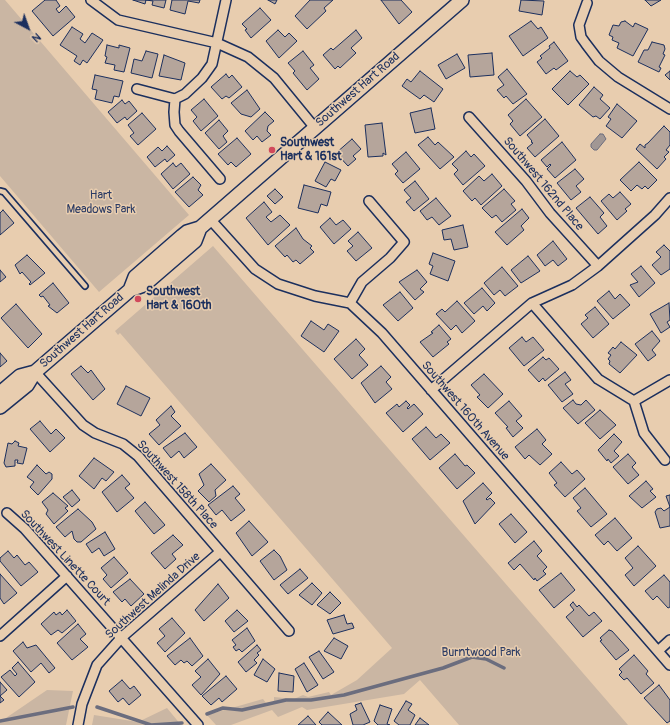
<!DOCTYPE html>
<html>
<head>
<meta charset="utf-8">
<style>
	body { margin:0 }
	#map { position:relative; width:670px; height:725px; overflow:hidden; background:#e8cdaf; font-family:Pangolin,sans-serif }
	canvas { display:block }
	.north { position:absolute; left:8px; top:8px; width:40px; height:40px; -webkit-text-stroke:3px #e8cdaf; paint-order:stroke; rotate:139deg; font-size:11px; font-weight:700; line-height:16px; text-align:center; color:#1b2f5e }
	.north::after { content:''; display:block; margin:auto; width:14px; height:18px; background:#1b2f5e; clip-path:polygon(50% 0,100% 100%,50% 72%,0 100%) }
</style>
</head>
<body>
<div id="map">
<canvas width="670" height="725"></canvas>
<div class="north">N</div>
</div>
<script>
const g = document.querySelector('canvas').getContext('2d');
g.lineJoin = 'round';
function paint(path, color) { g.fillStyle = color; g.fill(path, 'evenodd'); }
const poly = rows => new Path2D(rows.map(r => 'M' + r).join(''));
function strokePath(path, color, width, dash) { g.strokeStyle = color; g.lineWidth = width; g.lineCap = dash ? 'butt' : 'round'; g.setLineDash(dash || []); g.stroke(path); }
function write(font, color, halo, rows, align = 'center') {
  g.font = font + ' Pangolin,sans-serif'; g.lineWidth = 3; g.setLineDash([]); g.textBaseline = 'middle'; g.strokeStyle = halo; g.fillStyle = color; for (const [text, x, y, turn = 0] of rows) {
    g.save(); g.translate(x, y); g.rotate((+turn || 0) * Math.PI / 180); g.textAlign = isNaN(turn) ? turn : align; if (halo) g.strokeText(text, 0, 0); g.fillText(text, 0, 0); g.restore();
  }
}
const green = poly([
	[0,0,5,0,189,215,99,292,0,176],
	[213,246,628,725,459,725,420,680,404,694,307,710,302,707,278,717,272,710,231,725,216,725,207,715,263,699,266,703,274,702,274,697,294,699,303,695,308,697,329,692,331,695,357,680,392,648,120,333,118,335,115,331],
	[47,690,73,691,66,725,0,725,0,720,3,720],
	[167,708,181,725,92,725,94,715,138,722]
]);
const water = poly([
	[600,134,603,134,606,139,597,150,594,150,591,147,591,144,600,134]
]);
const stream = poly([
	[97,707,151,725,182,723],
	[207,714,223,708,242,710,286,700,311,700,344,695,443,668,472,657,486,659,504,668],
	[0,721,73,707]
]);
const building = poly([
	[45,0,56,0,60,6,56,9,59,13,66,6,75,17,53,36,32,11,45,0],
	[133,0,146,0,145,4,133,0],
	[146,0,166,0,164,8,152,5,153,1,146,0],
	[172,0,200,0,199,3,188,1,185,14,170,10,172,0],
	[268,0,277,0,275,4,268,0],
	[310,0,333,0,324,8,326,11,307,29,295,16,310,0],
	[381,0,401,0,412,12,399,24,381,0],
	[521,0,544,1,542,15,519,11,521,0],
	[645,0,661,0,651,6,645,0],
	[260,8,271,20,251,38,245,30,247,29,242,24,260,8],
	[531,21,538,29,541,27,548,38,523,56,509,36,531,21],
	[625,21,633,27,635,23,648,29,633,56,617,48,619,43,612,40,613,37,609,35,613,25,619,26,621,22,625,21],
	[72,27,83,34,80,39,85,43,92,33,103,40,87,63,83,60,80,65,74,61,77,56,60,45,72,27],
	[278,30,285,37,289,33,297,41,279,58,266,41,278,30],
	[356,30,362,38,351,48,356,53,340,68,338,66,335,69,323,55,331,48,333,50,356,30],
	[554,42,568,61,556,70,554,68,546,74,537,62,542,58,540,56,550,48,549,46,554,42],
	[652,42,664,45,665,49,663,54,665,55,659,67,661,68,659,72,638,62,644,50,648,50,652,42],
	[107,45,119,48,119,45,130,48,124,72,114,70,115,65,105,63,107,57,105,56,107,45],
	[146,51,158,54,152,78,131,73,134,59,142,61,146,51],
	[303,51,314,65,310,68,319,79,307,90,293,73,295,71,288,63,303,51],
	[492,53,494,75,470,77,468,55,492,53],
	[457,54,465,68,446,79,438,65,457,54],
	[164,55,185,63,181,80,159,76,164,55],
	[507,69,527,94,513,104,506,96,504,98,497,90,504,85,498,77,507,69],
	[420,71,443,89,434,102,424,95,420,99,402,86,407,79,411,82,420,71],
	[570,71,577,77,580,75,589,84,568,105,552,89,570,71],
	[670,71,670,80,665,75,670,71],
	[226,74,229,78,232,75,242,87,229,98,226,96,222,99,211,87,226,74],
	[95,75,123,81,119,97,114,96,112,103,95,99,97,90,92,89,95,75],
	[594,87,603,95,600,99,610,108,600,119,596,116,593,117,579,105,594,87],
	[247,90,260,109,251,117,241,114,231,103,247,90],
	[204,99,218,116,201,131,193,121,197,117,191,110,204,99],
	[526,99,542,117,520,136,510,124,513,121,508,115,526,99],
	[122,100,125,104,129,101,137,111,127,120,125,117,117,123,108,112,122,100],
	[617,104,637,121,622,138,606,126,611,119,608,117,617,104],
	[431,108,435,129,415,133,410,113,431,108],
	[265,112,274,121,268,126,267,131,271,135,262,142,257,136,253,140,245,131,265,112],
	[142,113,156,129,138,145,130,136,134,133,128,125,142,113],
	[545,119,559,136,535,157,527,148,533,143,531,142,532,141,527,135,545,119],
	[219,120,228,131,223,136,227,142,219,149,205,133,219,120],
	[382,123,386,155,383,153,383,156,368,157,365,125,382,123],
	[664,126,670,132,670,145,666,150,669,152,664,157,666,159,657,169,636,149,640,144,645,148,645,145,648,143,664,126],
	[428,137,435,145,438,142,454,157,440,169,418,145,428,137],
	[237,138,251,154,236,167,231,162,228,165,218,154,237,138],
	[352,139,361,149,353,156,356,159,348,166,336,153,352,139],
	[562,142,576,160,555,178,547,169,551,165,550,164,547,167,541,160,562,142],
	[167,146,175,155,167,162,165,159,155,167,147,157,158,147,162,151,167,146],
	[466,151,471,157,474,154,485,166,463,185,454,174,458,170,452,164,466,151],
	[406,152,420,169,403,183,395,174,398,171,392,164,406,152],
	[325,162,341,170,335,181,331,179,326,187,315,181,325,162],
	[639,162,657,180,648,189,645,186,642,189,637,185,631,191,620,180,639,162],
	[173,163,176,167,181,163,190,174,173,189,161,174,173,163],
	[575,169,584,179,576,186,581,192,571,200,557,183,575,169],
	[492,174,502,186,481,205,475,198,472,201,463,191,479,176,484,181,492,174],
	[193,177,201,185,198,190,203,195,189,207,175,192,193,177],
	[415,181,429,199,414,211,406,202,411,198,404,190,415,181],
	[304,185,331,192,327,206,321,204,318,213,298,208,304,185],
	[275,189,283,197,275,204,267,196,275,189],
	[504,189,515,201,511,204,516,210,502,222,496,215,492,218,482,208,504,189],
	[620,192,631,204,625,209,627,211,617,220,601,201,609,194,613,198,620,192],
	[590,197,604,213,600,217,607,226,598,234,576,208,590,197],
	[436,198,451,216,439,225,432,217,427,220,420,211,436,198],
	[264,202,272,212,266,217,271,222,280,215,290,225,268,245,246,218,264,202],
	[522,209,529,218,521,226,524,230,507,245,495,232,522,209],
	[3,210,14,223,0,235,0,213,3,210],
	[330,218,336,225,343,220,351,229,334,244,320,227,330,218],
	[463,225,468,247,454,250,451,239,444,240,442,230,463,225],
	[296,228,303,239,312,246,310,248,314,252,300,264,296,260,293,262,287,255,285,257,275,246,296,228],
	[358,232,372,248,356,261,347,251,353,246,348,241,358,232],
	[553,241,567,259,558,266,553,260,545,266,537,255,553,241],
	[664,245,670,251,670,269,661,275,652,265,661,257,656,252,664,245],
	[433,253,455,261,448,281,430,274,433,266,429,264,433,253],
	[27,255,45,273,30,285,29,284,31,282,22,272,20,274,15,265,27,255],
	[528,256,540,271,521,283,511,270,528,256],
	[641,266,655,283,639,297,630,285,638,282,631,274,641,266],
	[502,267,518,286,505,296,500,290,494,295,484,283,502,267],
	[0,270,6,277,0,282,0,270],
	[417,270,427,282,420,289,424,292,415,300,399,282,417,270],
	[53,283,69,303,57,313,48,306,50,305,43,296,41,297,39,295,53,283],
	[482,288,495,303,487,311,483,306,474,314,464,303,482,288],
	[609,291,615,299,620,294,630,305,613,319,597,301,609,291],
	[400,292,413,308,398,321,383,305,400,292],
	[457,301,475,321,462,333,456,325,451,330,436,314,442,309,445,312,457,301],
	[669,303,670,320,667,322,670,327,661,333,650,314,669,303],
	[16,304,42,334,28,348,1,318,16,304],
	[595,307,609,324,593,338,581,324,588,318,585,315,595,307],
	[311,321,324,330,328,324,339,331,324,352,301,336,311,321],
	[439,325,451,339,447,342,449,344,433,357,420,342,433,333,431,332,439,325],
	[652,331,660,341,652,350,656,355,648,361,635,344,652,331],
	[522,337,526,342,533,337,544,350,524,366,509,348,522,337],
	[356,339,365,349,359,355,368,365,352,379,334,359,356,339],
	[621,342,637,355,620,373,609,364,610,361,608,359,611,355,608,353,613,347,615,349,621,342],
	[0,353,7,361,0,367,0,353],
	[543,357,546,360,549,358,559,369,545,381,543,378,539,382,528,370,543,357],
	[81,366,88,373,91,370,105,389,93,400,71,374,81,366],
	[381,366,391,377,386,382,392,389,375,403,361,383,381,366],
	[565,372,571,380,565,384,573,394,562,402,548,385,565,372],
	[484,374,503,394,488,408,477,397,480,395,471,385,484,374],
	[126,386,150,398,141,416,117,404,126,386],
	[573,400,576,404,581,405,586,400,595,410,578,424,563,408,573,400],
	[406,401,410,405,407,408,408,409,414,404,423,414,403,432,386,413,397,404,399,407,406,401],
	[509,401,522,416,516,421,523,428,513,437,506,428,508,427,495,413,509,401],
	[171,406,175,412,171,416,181,426,159,445,149,434,160,425,156,420,171,406],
	[600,410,616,425,600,439,585,423,600,410],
	[40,421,51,434,56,429,65,438,50,452,30,429,40,421],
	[426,427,436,438,441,434,450,443,430,460,412,439,426,427],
	[537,429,546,440,542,444,552,454,540,465,529,455,525,459,515,447,537,429],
	[185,433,197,447,184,458,179,451,171,458,163,448,185,433],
	[614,434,622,442,614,451,619,456,611,463,608,459,607,461,598,450,614,434],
	[15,441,19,443,18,446,27,448,23,464,17,463,18,460,15,460,15,466,6,467,4,463,8,443,12,444,15,441],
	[455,454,465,466,467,465,475,473,457,489,439,468,455,454],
	[628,454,636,463,632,467,639,475,628,484,613,467,628,454],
	[94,458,114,472,106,481,102,478,94,489,79,476,94,458],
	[561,462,572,474,577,470,585,479,565,497,554,485,557,483,549,473,561,462],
	[211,464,226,480,215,490,216,496,209,502,198,491,204,485,199,474,211,464],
	[37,465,46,474,49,472,52,474,52,479,38,495,30,487,34,482,27,477,37,465],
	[122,475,130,484,125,488,134,498,117,512,102,492,122,475],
	[646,481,653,489,650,491,656,497,642,508,629,496,646,481],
	[483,483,492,493,486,499,487,500,490,498,495,503,475,524,463,501,483,483],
	[233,486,240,494,235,498,245,510,231,521,222,510,216,515,208,505,233,486],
	[585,488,607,514,591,527,577,511,581,508,573,498,585,488],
	[72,490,80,500,72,507,63,497,72,490],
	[53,493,68,506,65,508,68,511,54,524,46,514,48,510,42,502,53,493],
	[670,495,670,526,660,528,655,512,657,509,661,508,664,511,670,507,666,496,670,495],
	[145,502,165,525,154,534,135,511,145,502],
	[78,509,92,522,96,529,81,542,77,542,74,539,72,531,65,537,56,527,78,509],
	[511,514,527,532,515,543,499,524,511,514],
	[615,518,632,538,617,551,608,541,604,545,595,535,615,518],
	[249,521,268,542,252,556,236,533,249,521],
	[105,532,115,549,104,556,99,548,92,553,86,544,105,532],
	[173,535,183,545,172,554,176,559,165,569,151,553,173,535],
	[534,541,542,551,537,556,547,567,543,571,546,574,537,581,535,578,534,580,520,564,514,570,508,563,534,541],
	[638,546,656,566,634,586,625,575,633,568,625,558,638,546],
	[274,550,280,556,287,570,274,580,260,561,274,550],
	[8,551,14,558,17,555,25,565,29,562,38,572,21,586,0,561,0,558,8,551],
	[114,557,128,573,111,588,103,579,107,575,101,568,114,557],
	[300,569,308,578,288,594,280,585,300,569],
	[561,573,575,590,554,608,539,590,561,573],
	[0,574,17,593,4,604,0,598,0,574],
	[664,575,670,582,670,607,668,608,657,596,653,600,645,591,664,575],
	[130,579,144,594,131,606,125,599,122,602,113,592,130,579],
	[312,583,322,593,312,605,299,595,312,583],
	[218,584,229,598,204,621,195,610,218,584],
	[330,592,341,603,330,614,317,605,330,592],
	[573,602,577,607,579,605,589,616,594,612,602,621,583,637,566,617,574,610,570,605,573,602],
	[67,610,76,621,62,633,58,630,51,635,41,624,54,612,56,615,60,612,62,615,67,610],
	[237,610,248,621,234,632,225,621,237,610],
	[344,615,347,624,352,623,354,628,333,634,327,620,344,615],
	[172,618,185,633,165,652,157,643,165,636,159,629,172,618],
	[78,624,86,634,80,639,88,647,72,660,57,643,78,624],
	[247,628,255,641,242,652,239,649,236,651,233,647,236,645,232,640,247,628],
	[609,630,612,631,629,650,616,660,600,641,602,640,600,638,609,630],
	[190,638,203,656,192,666,187,661,184,663,181,660,175,665,167,656,190,638],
	[334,638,348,646,341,659,324,651,334,638],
	[23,642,27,648,36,645,55,668,49,673,41,663,31,672,13,651,23,642],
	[257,645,261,650,257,653,259,655,254,660,257,663,246,672,238,662,257,645],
	[319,651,334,672,323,679,309,657,319,651],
	[634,655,648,671,646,674,654,683,641,694,627,678,624,680,619,675,622,672,619,669,634,655],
	[208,659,220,674,201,695,192,685,201,677,195,671,208,659],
	[263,659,275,669,267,682,254,675,263,659],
	[18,662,35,682,19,697,1,677,10,670,15,676,17,674,12,668,18,662],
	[304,663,318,685,307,692,295,669,304,663],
	[279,673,294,676,293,692,278,691,279,673],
	[226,676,237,689,222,702,219,698,211,705,202,696,226,676],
	[122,680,130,689,134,686,141,695,129,705,123,698,118,702,109,691,122,680],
	[0,682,7,690,0,696,4,700,0,703,0,682],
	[659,685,670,700,670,721,667,723,644,698,659,685],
	[406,701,412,704,408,710,415,715,410,725,399,725,394,721,406,701],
	[361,703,370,722,363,725,353,725,350,714,357,710,355,705,361,703],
	[380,705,392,709,387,724,390,725,378,725,374,721,380,705],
	[328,712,342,725,322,725,319,722,328,712],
	[308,716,316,725,298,725,308,716],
	[420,718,429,725,415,725,420,718]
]);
const service = poly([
	[0,191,4,192,85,286]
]);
const minor = poly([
	[91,0,118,20,217,43,248,57,274,78,315,128],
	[587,3,579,25,581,37,586,44,599,61,618,77,670,109],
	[137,89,175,99],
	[469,117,526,181,550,213,598,266],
	[220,179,179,131,175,125,174,112,175,99,185,94,202,78,212,64,226,0],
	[210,219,255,269,278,284,315,296,350,303,382,333,670,665],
	[350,303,362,282,390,258,404,242,369,201],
	[532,303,598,379,634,401],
	[35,372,83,425,95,433,123,444,138,456,289,631],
	[431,390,532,303,572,285,598,266,655,215,670,198],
	[634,401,644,433,665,460],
	[634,401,670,380],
	[7,513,25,529,198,725],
	[0,636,67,576],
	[658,651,670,640],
	[78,725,82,704,97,665,122,637,220,552]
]);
const secondary = poly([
	[130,290,135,277,182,236,187,232,200,228,462,0],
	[0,393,20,376,35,372],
	[0,407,27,385,35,372,130,290,144,285,195,241,200,228]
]);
const markers = [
	[272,150,4,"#d1495b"],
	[138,299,4,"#d1495b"]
];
const streetNames = [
	["Southwest Hart Road",358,90,-41],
	["Southwest 162nd Place",543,184,50],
	["Southwest Hart Road",82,331,-41],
	["Southwest 160th Avenue",465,411,49],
	["Southwest 158th Place",177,485,48],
	["Southwest Linette Court",65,558,47],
	["Southwest Melinda Drive",153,596,-42]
];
const poiNames = [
	["Southwest",280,143],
	["Hart & 161st",280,157],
	["Southwest",146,292],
	["Hart & 160th",146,306]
];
const parkNames = [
	["Hart",101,196],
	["Meadows Park",101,210],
	["Burntwood Park",481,653]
];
paint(green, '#cab6a3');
paint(water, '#a19794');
strokePath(water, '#6b6d7e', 1);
strokePath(stream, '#6b6d7e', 3.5);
paint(building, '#b5a59b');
strokePath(building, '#1b2f5e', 1);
strokePath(service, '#1b2f5e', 8);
strokePath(minor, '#1b2f5e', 12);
strokePath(secondary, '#1b2f5e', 16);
strokePath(service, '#e8cdaf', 4.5);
strokePath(minor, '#e8cdaf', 9);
strokePath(secondary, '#e8cdaf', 13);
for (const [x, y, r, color] of markers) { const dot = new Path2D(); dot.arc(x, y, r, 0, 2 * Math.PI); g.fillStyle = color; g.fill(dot); strokePath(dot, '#e8cdaf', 1.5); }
write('12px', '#1b2f5e', '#e8cdaf', streetNames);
write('bold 12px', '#1b2f5e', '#e8cdaf', poiNames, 'left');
write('12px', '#2c3c65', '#e8cdaf', parkNames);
</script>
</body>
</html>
